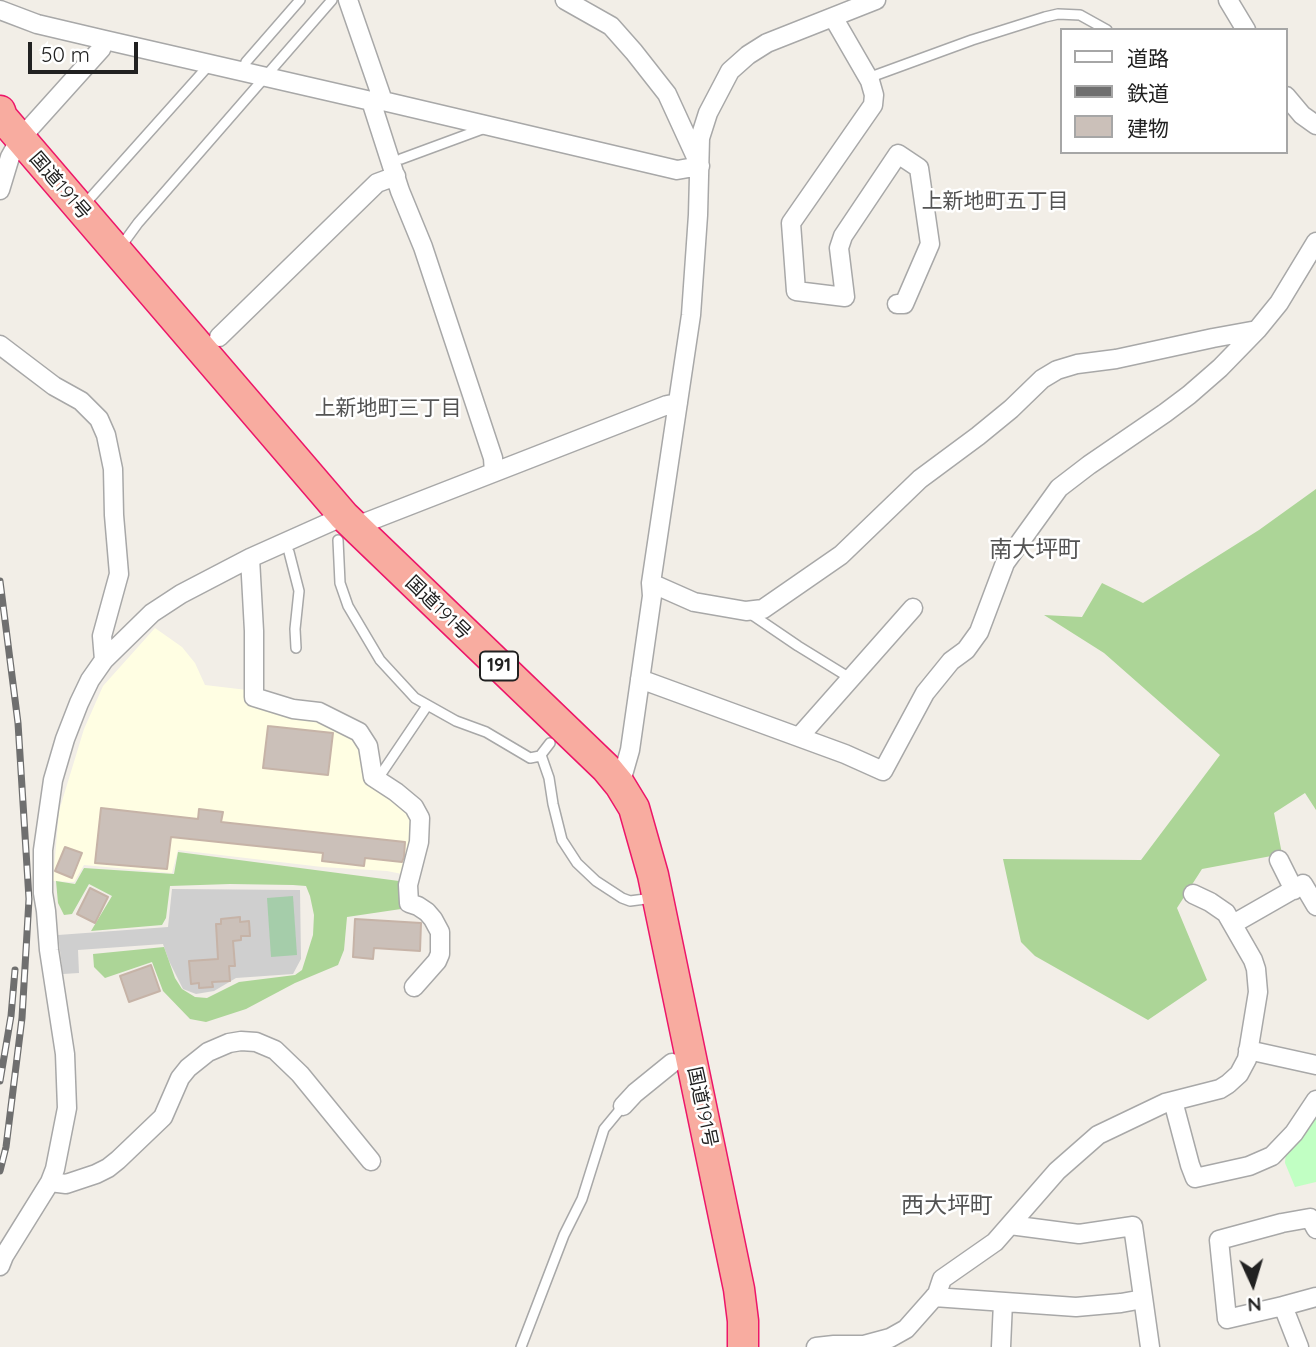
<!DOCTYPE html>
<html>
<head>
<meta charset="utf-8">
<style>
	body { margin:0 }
	#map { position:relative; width:1316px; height:1347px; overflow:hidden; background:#f2eee7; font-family:Quicksand,"Noto Sans JP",sans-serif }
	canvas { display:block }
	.legend { position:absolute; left:1060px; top:28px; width:228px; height:126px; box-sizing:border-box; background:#fff; border:2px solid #a6a6a6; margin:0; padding:9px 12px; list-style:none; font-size:21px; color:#212121 }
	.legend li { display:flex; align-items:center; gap:14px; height:35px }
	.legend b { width:35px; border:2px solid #a6a6a6 }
	.north { position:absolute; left:1218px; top:1249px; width:70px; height:70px; -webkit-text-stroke:5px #fff; paint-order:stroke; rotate:176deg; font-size:19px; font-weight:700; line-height:28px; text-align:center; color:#212121 }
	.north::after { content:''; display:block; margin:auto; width:24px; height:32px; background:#212121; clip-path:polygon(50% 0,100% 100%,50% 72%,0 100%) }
	.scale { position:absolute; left:28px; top:42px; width:110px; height:32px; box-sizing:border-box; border:4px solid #212121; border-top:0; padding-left:9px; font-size:21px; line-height:24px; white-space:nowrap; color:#212121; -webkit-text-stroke:5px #fff; paint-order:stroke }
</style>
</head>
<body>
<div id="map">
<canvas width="1316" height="1347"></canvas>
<ul class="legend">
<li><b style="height:9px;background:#fff"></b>道路</li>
<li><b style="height:9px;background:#6f6f6f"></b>鉄道</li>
<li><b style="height:19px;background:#cbc0b9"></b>建物</li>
</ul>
<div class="north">N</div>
<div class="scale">50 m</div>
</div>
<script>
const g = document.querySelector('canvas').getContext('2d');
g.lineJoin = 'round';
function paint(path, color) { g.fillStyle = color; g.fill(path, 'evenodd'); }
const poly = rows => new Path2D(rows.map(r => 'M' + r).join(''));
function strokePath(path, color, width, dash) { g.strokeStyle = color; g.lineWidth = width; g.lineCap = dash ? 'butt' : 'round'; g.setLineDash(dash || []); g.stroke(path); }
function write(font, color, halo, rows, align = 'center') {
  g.font = font + ' Quicksand,"Noto Sans JP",sans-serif'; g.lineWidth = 5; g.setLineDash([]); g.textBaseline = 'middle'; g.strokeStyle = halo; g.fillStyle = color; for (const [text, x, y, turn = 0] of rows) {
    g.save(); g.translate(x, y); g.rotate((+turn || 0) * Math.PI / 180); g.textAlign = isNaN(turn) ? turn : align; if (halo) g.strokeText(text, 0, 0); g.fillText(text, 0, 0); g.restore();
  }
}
const education = poly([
	[155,628,182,647,195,663,205,685,247,690,249,704,305,714,360,742,392,794,414,820,412,842,402,874,387,871,322,867,178,850,172,873,84,865,74,882,53,881,59,811,84,729,103,686]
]);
const religious = poly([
	[172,889,300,890,301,959,293,974,236,978,214,991,196,994,183,989,169,961,163,944,78,950,79,973,63,974,58,935,168,927]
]);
const forest = poly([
	[1316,489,1316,810,1305,793,1274,813,1282,854,1202,869,1177,908,1207,980,1148,1020,1035,956,1021,942,1003,859,1141,860,1220,755,1104,653,1044,615,1082,617,1102,583,1143,603,1259,530],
	[178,852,399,881,401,909,347,917,344,950,338,965,295,983,246,1009,206,1022,190,1019,163,991,152,962,105,978,94,967,93,954,164,947,175,978,182,989,195,997,207,998,239,982,295,975,302,970,313,935,314,915,310,896,306,886,293,885,230,884,170,886,166,918,162,925,91,931,112,896,89,884,72,914,64,915,58,903,56,881,75,884,84,868,174,874]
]);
const cemetery = poly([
	[293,896,297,955,271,957,267,898]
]);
const park = poly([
	[1316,1116,1316,1182,1295,1187,1285,1163,1286,1150]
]);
const building = poly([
	[268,726,333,733,328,775,263,768,268,726],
	[101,808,198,819,199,809,223,812,221,822,405,842,404,857,402,862,365,858,364,866,322,861,323,853,171,837,167,869,95,863,101,808],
	[65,847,82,853,72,878,55,871,65,847],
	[90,888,108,897,95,923,77,914,90,888],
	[240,917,240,922,249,921,250,936,241,936,241,940,233,941,235,966,229,966,230,981,212,982,213,987,199,988,199,983,191,984,189,961,218,959,216,924,221,924,221,919,240,917],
	[355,919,421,923,420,951,374,948,373,959,353,957,355,919],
	[151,965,160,991,129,1002,120,976,151,965]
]);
const service = poly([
	[243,71,246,62,300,0],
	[868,78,972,40,1045,17,1058,14,1080,15,1107,30],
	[401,159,485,128],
	[84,205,210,64],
	[119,249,138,223,332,0],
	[338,540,340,583,348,606,380,660,415,698,456,721,486,732,530,758,540,756,550,743],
	[289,552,299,591,295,629,296,648],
	[748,612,798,646,850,678],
	[541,755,549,778,553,804,562,840,577,863,596,881,622,898,630,901,653,898],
	[377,780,427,706],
	[521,1347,564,1235,582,1199,604,1129,623,1106]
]);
const minor = poly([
	[348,0,383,101],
	[1228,0,1246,30],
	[0,10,37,24,105,40,371,101,383,101,677,170,700,166,667,94,634,52,611,26,565,0],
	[833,17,870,81,874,95,873,105,791,223,796,291,845,297,839,248,843,236,898,154,919,168,930,244,904,304,897,304],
	[1286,96,1302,115,1316,125],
	[371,101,400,191,423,247,493,458,494,472],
	[0,190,10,157,20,139,101,49,105,40],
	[219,337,377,183,396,176],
	[0,345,54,386,81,401,99,419,106,435,113,469,114,515,119,574,102,636,104,660],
	[354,527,667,405,678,403],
	[250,558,254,631,254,697,293,709,319,712,359,732,368,746,373,777,396,792,414,807,420,818,419,842,408,885,409,903,418,906,427,912,433,919,440,932,440,954,437,961,414,987],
	[651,583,694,602,746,611,763,609,841,555,920,479,978,436,1011,409,1042,379,1057,370,1077,364,1116,359,1213,338,1257,330],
	[640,679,845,754,883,771,925,693,951,661,966,650,979,632,1005,563,1059,488,1089,465,1165,413,1189,395,1220,368,1257,330,1279,303,1316,242],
	[799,737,913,608],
	[620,785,630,750,652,596,651,583,691,315,698,215,700,138,708,113,730,71,748,55,767,43,876,0],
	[1279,860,1294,890],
	[1233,924,1303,884,1316,906],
	[1248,1050,1316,1065],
	[1173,1101,1190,1165,1195,1178,1249,1166,1272,1156,1294,1133,1316,1100],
	[623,1106,635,1093,672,1063],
	[50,1182,66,1184,96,1174,108,1168,118,1160,163,1117,180,1078,188,1068,208,1052,229,1043,241,1041,256,1042,275,1050,300,1074,371,1161],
	[1010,1225,1079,1234,1133,1226,1150,1347],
	[0,1266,4,1256,50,1182,55,1169,67,1108,65,1054,49,950,46,911,43,893,43,850,53,780,65,739,79,703,90,680,104,660,152,613,181,594,250,558,344,516],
	[934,1297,1076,1307,1121,1303,1143,1299],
	[1283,1306,1316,1297],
	[816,1347,834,1345,864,1345,890,1338,906,1329,937,1294,942,1279,995,1242,1057,1171,1098,1135,1165,1103,1220,1089,1228,1084,1239,1074,1247,1059,1258,992,1256,969,1253,960,1226,913,1210,902,1193,894],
	[1001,1347,1003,1302],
	[1299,1347,1283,1306,1227,1319,1219,1240,1282,1223,1310,1218,1316,1229]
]);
const trunk = poly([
	[0,111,2,117,344,516,606,768,620,785,634,808,653,875,739,1289,743,1321,743,1347]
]);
const rail = poly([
	[0,581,18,723,29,899,22,1018,6,1147,0,1171],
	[0,1081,11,1016,15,970]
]);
const shields = [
	[499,666,38]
];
const shieldNames = [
	["191",499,666]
];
const streetNames = [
	["国道191号",60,186,49],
	["国道191号",438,608,44],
	["国道191号",702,1107,78]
];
const neighbourhoodNames = [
	["上新地町五丁目",995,202],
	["上新地町三丁目",388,409]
];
const quarterNames = [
	["南大坪町",1035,550],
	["西大坪町",947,1206]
];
paint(education, '#fffee3');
paint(religious, '#cfcfcf');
paint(forest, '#acd597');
paint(cemetery, '#a5cdaa');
paint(park, '#c1ffc3');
paint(building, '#cbc0b9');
strokePath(building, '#c6b3a7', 2);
strokePath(service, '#a8a8a8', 12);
strokePath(minor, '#a8a8a8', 21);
strokePath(trunk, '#ed1669', 33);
strokePath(service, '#fff', 9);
strokePath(minor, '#fff', 18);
strokePath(trunk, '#f8aca0', 30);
strokePath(rail, '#6f6f6f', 7);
strokePath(rail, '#fff', 4.5, [13]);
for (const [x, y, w] of shields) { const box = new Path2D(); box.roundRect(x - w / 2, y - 14.5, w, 29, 5); g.fillStyle = '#fff'; g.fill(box); strokePath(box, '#212121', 2); }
write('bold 18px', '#212121', null, shieldNames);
write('19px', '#212121', '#fff', streetNames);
write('21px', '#545454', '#fff', neighbourhoodNames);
write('23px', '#545454', '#fff', quarterNames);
</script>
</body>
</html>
